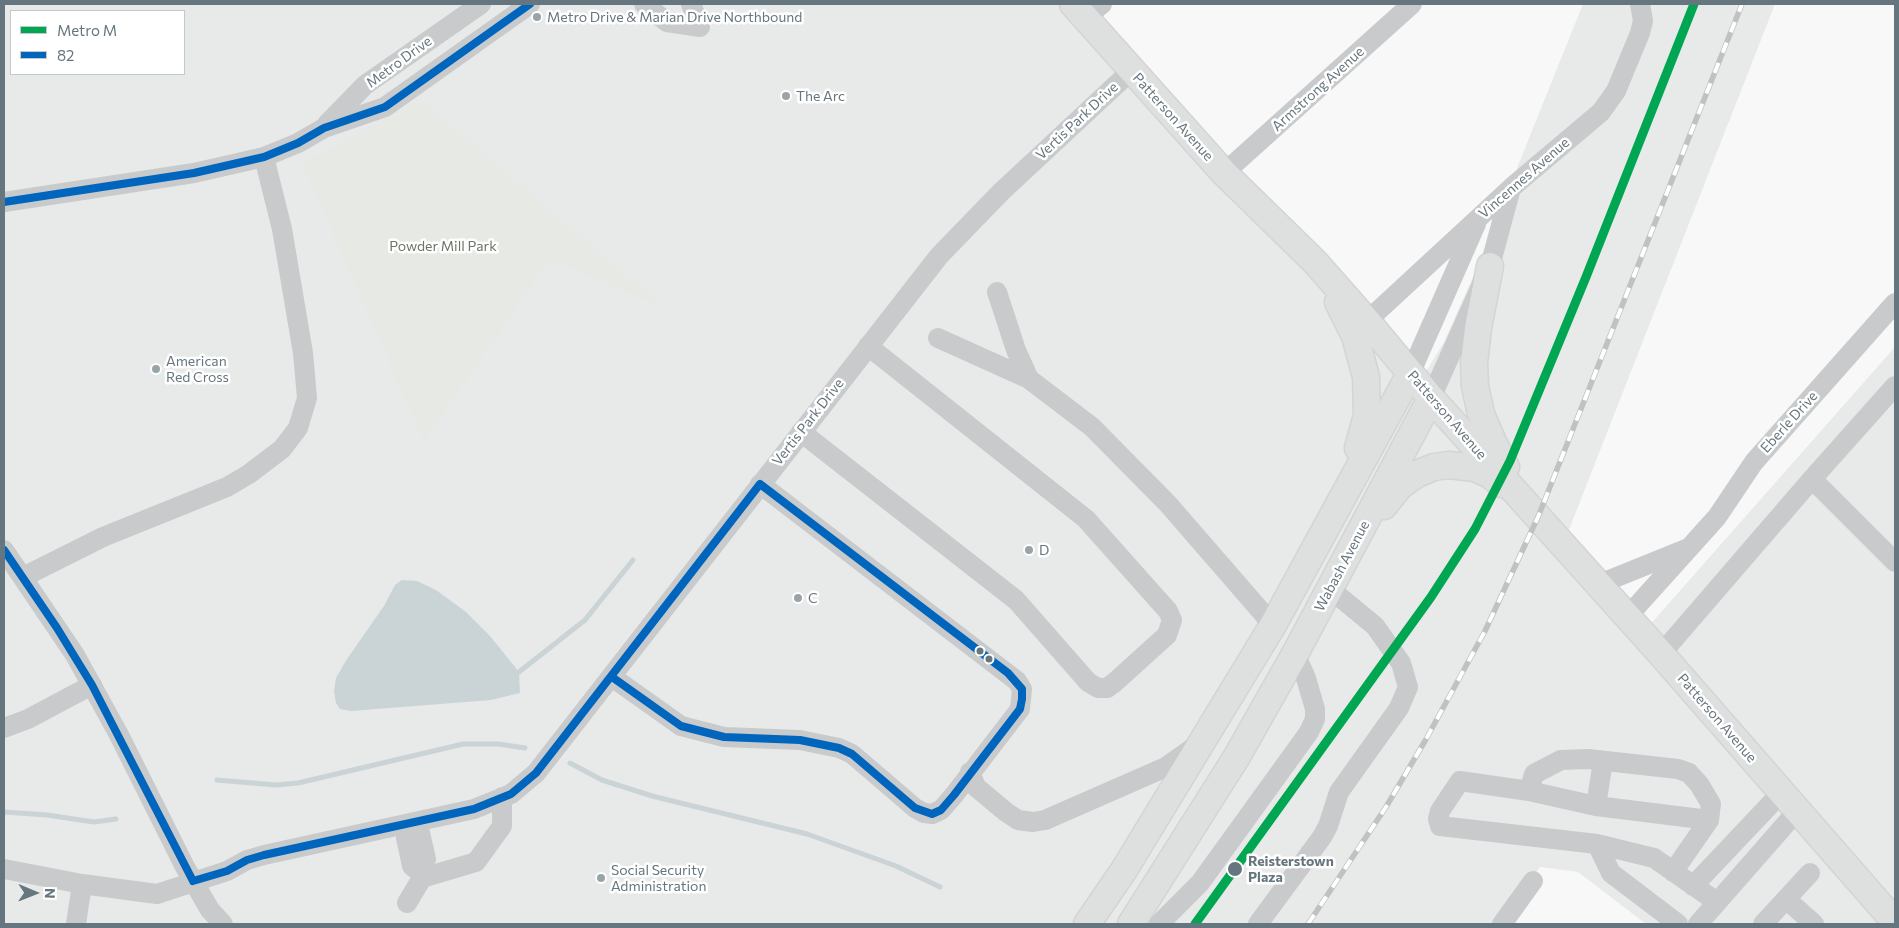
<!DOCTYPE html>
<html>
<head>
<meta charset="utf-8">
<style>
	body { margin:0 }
	#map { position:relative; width:1899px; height:928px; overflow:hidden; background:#f8f8f8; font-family:Commissioner,sans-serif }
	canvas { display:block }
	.frame { position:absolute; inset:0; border:5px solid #66767f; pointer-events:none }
	.legend { position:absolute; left:10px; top:10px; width:175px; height:65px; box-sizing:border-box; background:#fff; border:1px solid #c2c8cc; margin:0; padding:6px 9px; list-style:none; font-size:15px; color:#66767f }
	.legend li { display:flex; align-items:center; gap:10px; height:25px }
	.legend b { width:25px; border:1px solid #c2c8cc }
	.north { position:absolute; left:10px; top:868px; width:50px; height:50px; -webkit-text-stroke:4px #fff; paint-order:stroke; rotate:91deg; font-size:14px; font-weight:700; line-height:20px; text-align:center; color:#66767f }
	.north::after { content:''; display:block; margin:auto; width:18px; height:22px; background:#66767f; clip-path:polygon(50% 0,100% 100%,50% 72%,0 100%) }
</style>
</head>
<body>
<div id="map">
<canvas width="1899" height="928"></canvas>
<div class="frame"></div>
<ul class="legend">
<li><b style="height:6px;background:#00a651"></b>Metro M</li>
<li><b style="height:6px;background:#0065bd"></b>82</li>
</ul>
<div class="north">N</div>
</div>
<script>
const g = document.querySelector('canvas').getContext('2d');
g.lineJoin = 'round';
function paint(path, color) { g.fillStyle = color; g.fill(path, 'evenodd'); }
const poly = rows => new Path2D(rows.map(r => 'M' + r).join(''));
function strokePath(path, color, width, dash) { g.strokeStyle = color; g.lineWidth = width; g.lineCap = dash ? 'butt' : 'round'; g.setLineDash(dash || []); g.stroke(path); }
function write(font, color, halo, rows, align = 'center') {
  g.font = font + ' Commissioner,sans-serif'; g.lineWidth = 5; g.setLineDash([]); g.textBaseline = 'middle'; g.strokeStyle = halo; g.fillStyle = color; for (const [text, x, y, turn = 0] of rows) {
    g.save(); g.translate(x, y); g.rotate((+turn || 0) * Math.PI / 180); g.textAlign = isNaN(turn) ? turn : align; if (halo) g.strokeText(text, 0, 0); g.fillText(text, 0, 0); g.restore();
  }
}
const built = poly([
	[4,4,1084,4,1419,383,1444,342,1476,270,1583,4,1775,4,1563,545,1640,636,1895,347,1895,924,1646,924,1578,872,1540,867,1500,924,4,924],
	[11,11,184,11,184,74,11,74]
]);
const green = poly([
	[419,99,659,305,549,259,424,441,303,164]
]);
const water = poly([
	[402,580,417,581,436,590,466,612,490,636,519,672,520,693,491,700,351,711,340,709,336,703,334,691,336,678,347,659,384,606,395,585]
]);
const stream = poly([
	[519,672,585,620,633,560],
	[570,763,602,780,652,796,807,834,896,866,940,887],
	[217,780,276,785,298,783,463,744,498,744,525,748],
	[4,812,47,815,94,822,116,819]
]);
const minor = poly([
	[644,4,667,22,700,27,691,4],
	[1085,18,1102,4],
	[327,124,365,85,481,4],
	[1224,173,1412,4],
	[4,202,194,173,264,157,298,143,324,128,385,107,530,4],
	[997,292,1016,350,1029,379],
	[1367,321,1511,188,1601,112,1616,91,1640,33,1643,21,1640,4],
	[938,338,1029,379,1092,427,1168,504,1273,625],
	[1410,374,1476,224],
	[1431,398,1490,266,1511,188],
	[801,432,1016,600,1088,682,1098,688,1107,688,1114,683,1167,635,1172,620,1168,611,1086,519,868,346],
	[1812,479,1895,562],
	[4,550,75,655,119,735,185,867,210,910,223,924],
	[23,577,103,537,227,487,249,474,282,449,298,428,307,398,303,353,282,229,264,157],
	[1597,585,1686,549],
	[1627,617,1717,517,1754,462,1895,303],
	[1661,654,1812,479,1895,386],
	[612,677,681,726,724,737,800,740,839,748,852,754,915,808,924,813,932,814,941,810,954,795,1020,709,1022,689,1017,681,760,484],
	[4,728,28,719,92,685],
	[970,772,976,787,1006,812,1018,820,1033,822,1045,820,1166,767,1197,745],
	[1529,791,1534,774,1561,760,1588,759,1678,769,1689,773,1699,784,1711,804,1709,820,1673,872],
	[1596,806,1603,761],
	[1709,820,1596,806,1529,791,1460,781,1440,811,1438,819,1440,826,1597,844,1654,858,1717,902],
	[413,829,406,838,412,866,421,873,422,878],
	[413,829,420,833,426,859,421,873],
	[1597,844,1611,873,1678,924],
	[4,869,82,884,157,894,227,871,247,860,264,855,474,809,511,794,536,773,939,256,1001,192,1131,71],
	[1693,886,1782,792],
	[1786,899,1814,924],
	[407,903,422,878,476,862,502,826,502,797],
	[76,924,82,884],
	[1159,924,1200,883,1309,732,1315,719,1315,709,1306,678,1295,654],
	[1258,924,1322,837,1328,826,1339,792,1399,708,1408,687,1401,663,1375,626,1330,589],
	[1502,924,1533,881],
	[1698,924,1798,810],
	[1763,924,1810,873]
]);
const major = poly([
	[1073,4,1224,173,1315,262,1367,321,1431,398,1661,654,1895,922],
	[1490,266,1478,328,1474,363,1475,386,1481,414,1493,442,1506,467],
	[1338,302,1355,336,1366,377,1367,415,1358,448],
	[1384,506,1400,486,1417,474,1434,467,1449,465,1475,468,1490,475,1501,484],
	[1087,924,1124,870,1273,625,1410,374],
	[1131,924,1236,758,1295,654,1431,398]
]);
const rail = poly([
	[1308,924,1386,807,1425,741,1485,631,1511,575,1538,517,1742,4]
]);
const bus1 = poly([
	[4,202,194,173,264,157,298,143,324,128,385,107,530,4],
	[4,550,57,628,92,685,193,881],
	[193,881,227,871,247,860,264,855,474,809,511,794,536,773,760,484,1008,673,1022,689,1022,699,1020,709,954,795,941,810,932,814,915,808,852,754,839,748,800,740,724,737,681,726,612,677]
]);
const metro1 = poly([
	[1195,924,1431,597,1475,529,1510,461,1586,277,1694,4]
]);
const markers = [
	[537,17,5,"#99a4a9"],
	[786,96,5,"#99a4a9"],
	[156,369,5,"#99a4a9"],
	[1029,550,5,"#99a4a9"],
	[798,598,5,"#99a4a9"],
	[980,651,4.5,"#66767f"],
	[989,659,4.5,"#66767f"],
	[1235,869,8,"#66767f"],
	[601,878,5,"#99a4a9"]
];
const poiNames = [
	["Metro Drive & Marian Drive Northbound",547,17],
	["The Arc",796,96],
	["American",166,361],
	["Red Cross",166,377],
	["D",1039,550],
	["C",808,598],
	["Social Security",611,870],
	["Administration",611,886]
];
const streetNames = [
	["Metro Drive",399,62,-36],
	["Armstrong Avenue",1318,89,-42],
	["Patterson Avenue",1173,117,48],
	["Vertis Park Drive",1077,121,-43],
	["Vincennes Avenue",1524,178,-41],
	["Patterson Avenue",1447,415,49],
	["Vertis Park Drive",808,422,-52],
	["Eberle Drive",1789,422,-48],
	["Wabash Avenue",1342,566,-62],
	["Patterson Avenue",1717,718,49]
];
const parkNames = [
	["Powder Mill Park",443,246]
];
const stopNames = [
	["Reisterstown",1248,861],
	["Plaza",1248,877]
];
paint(built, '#e8e9e9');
paint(green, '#e7e9e5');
paint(water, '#cad3d5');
strokePath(stream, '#cad3d5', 5);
strokePath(major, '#d3d4d5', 29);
strokePath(minor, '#c9cacb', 20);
strokePath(major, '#dedfdf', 26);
strokePath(rail, '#bfc1c2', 5.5);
strokePath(rail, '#fff', 4, [11]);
strokePath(bus1, '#0065bd', 8);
strokePath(metro1, '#00a651', 9);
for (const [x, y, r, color] of markers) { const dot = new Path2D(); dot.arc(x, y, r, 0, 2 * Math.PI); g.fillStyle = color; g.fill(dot); strokePath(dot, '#fff', 2); }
write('14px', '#66767f', '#fff', poiNames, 'left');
write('14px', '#66767f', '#fff', streetNames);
write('14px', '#697765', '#fff', parkNames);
write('bold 14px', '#66767f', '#fff', stopNames, 'left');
</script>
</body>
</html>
